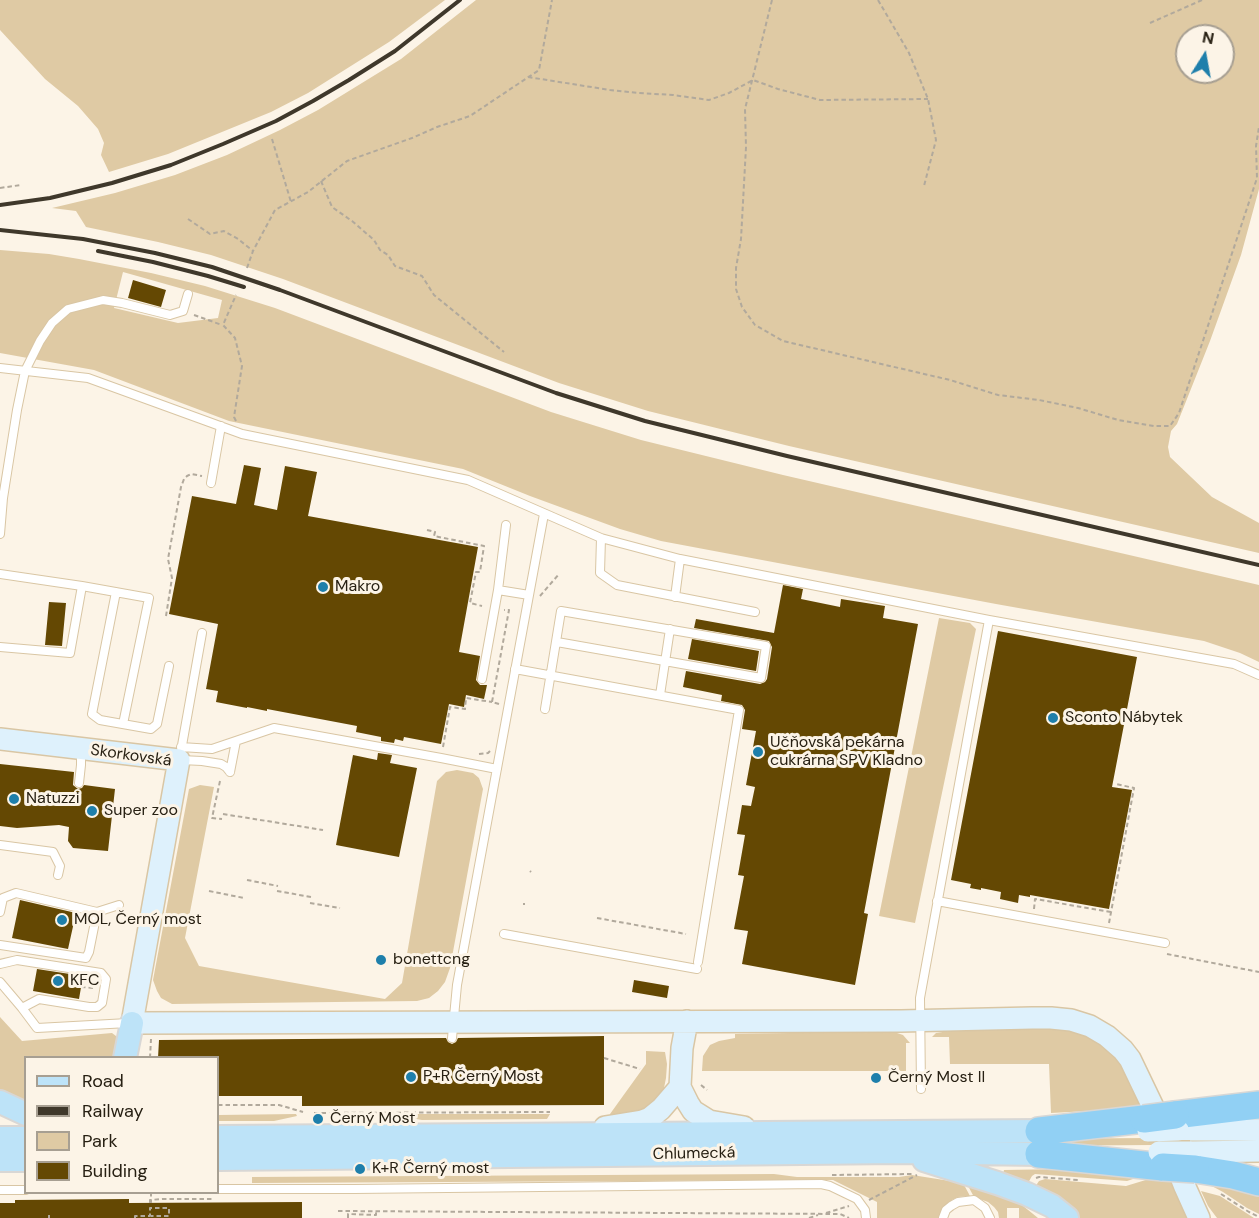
<!DOCTYPE html>
<html>
<head>
<meta charset="utf-8">
<style>
	body { margin:0 }
	#map { position:relative; width:1259px; height:1218px; overflow:hidden; background:#fcf4e7; font-family:"DM Sans",sans-serif }
	canvas { display:block }
	.legend { position:absolute; left:24px; top:1056px; width:195px; height:138px; box-sizing:border-box; background:#fcf4e7; border:2px solid #a79f92; margin:0; padding:8px 10px; list-style:none; font-size:18px; color:#272013 }
	.legend li { display:flex; align-items:center; gap:12px; height:30px }
	.legend b { width:30px; border:2px solid #a79f92 }
	.north { position:absolute; left:1175px; top:24px; width:60px; height:60px; box-sizing:border-box; background:#fcf4e7; border:2px solid #a79f92; border-radius:50%; rotate:11deg; font-size:16px; font-weight:700; line-height:24px; text-align:center; color:#272013 }
	.north::after { content:''; display:block; margin:auto; width:21px; height:27px; background:#1e7fab; clip-path:polygon(50% 0,100% 100%,50% 72%,0 100%) }
</style>
</head>
<body>
<div id="map">
<canvas width="1259" height="1218"></canvas>
<ul class="legend">
<li><b style="height:8px;background:#bde3f8"></b>Road</li>
<li><b style="height:8px;background:#3f382b"></b>Railway</li>
<li><b style="height:16px;background:#dfcaa4"></b>Park</li>
<li><b style="height:16px;background:#644803"></b>Building</li>
</ul>
<div class="north">N</div>
</div>
<script>
const g = document.querySelector('canvas').getContext('2d');
g.lineJoin = 'round';
function paint(path, color) { g.fillStyle = color; g.fill(path, 'evenodd'); }
const poly = rows => new Path2D(rows.map(r => 'M' + r).join(''));
function strokePath(path, color, width, dash) { g.strokeStyle = color; g.lineWidth = width; g.lineCap = dash ? 'butt' : 'round'; g.setLineDash(dash || []); g.stroke(path); }
function write(font, color, halo, rows, align = 'center') {
  g.font = font + ' "DM Sans",sans-serif'; g.lineWidth = 6; g.setLineDash([]); g.textBaseline = 'middle'; g.strokeStyle = halo; g.fillStyle = color; for (const [text, x, y, turn = 0] of rows) {
    g.save(); g.translate(x, y); g.rotate((+turn || 0) * Math.PI / 180); g.textAlign = isNaN(turn) ? turn : align; if (halo) g.strokeText(text, 0, 0); g.fillText(text, 0, 0); g.restore();
  }
}
const green = poly([
	[0,0,445,0,389,42,308,93,271,112,168,154,109,172,101,155,104,143,98,129,78,106,45,79,0,30],
	[476,0,1259,0,1259,189,1241,255,1210,341,1177,424,1171,431,1168,447,1170,457,1212,497,1259,523,1259,553,789,446,648,411,559,383,283,279,211,255,158,242,86,227,76,211,52,208,115,193,175,175,227,155,280,130,318,110,401,59],
	[1187,36,1223,36,1223,72,1187,72],
	[0,250,49,254,79,259,151,273,205,286,275,308,551,412,641,440,783,475,1259,585,1259,662,1240,653,1204,641,996,604,661,541,620,529,530,496,463,469,229,421,94,370,0,353],
	[123,272,222,300,218,318,178,323,114,308],
	[939,618,970,623,976,629,915,923,879,916],
	[457,770,473,773,479,778,483,789,450,968,445,982,438,991,429,998,417,1001,172,1004,161,998,157,991,153,980,189,789,200,785,214,787,185,938,199,966,385,999,402,983,437,781,446,772],
	[0,1017,22,1041,112,1033,116,1036,118,1041,114,1057,26,1058,25,1109,0,1096],
	[1055,1027,1092,1036,1118,1057,1143,1108,1051,1113,1049,1064,950,1064,949,1037,932,1037,936,1033,949,1031],
	[897,1031,897,1033,903,1035,910,1043,906,1043,906,1071,702,1071,703,1056,710,1045,719,1041,735,1038,735,1034],
	[646,1051,665,1052,667,1064,666,1078,663,1093,647,1112,611,1118,610,1114,646,1064],
	[296,1114,297,1116,274,1121,218,1121,218,1115],
	[399,1114,550,1114,547,1119,422,1120,398,1116],
	[1152,1138,1155,1145,1003,1146,1002,1139],
	[1065,1169,1151,1173,1127,1181,1035,1174,1032,1176,1028,1183,1003,1174,1004,1170],
	[774,1174,797,1177,899,1177,912,1175,963,1183,970,1196,958,1197,952,1200,943,1207,939,1218,877,1218,877,1202,833,1180,252,1183,252,1177],
	[1045,1179,1126,1186,1149,1179,1173,1181,1189,1218,1080,1218,1035,1187,1039,1181],
	[967,1184,990,1191,1022,1205,1038,1218,1019,1218,1019,1208,1007,1208,1007,1218,999,1218,998,1212,994,1207,988,1202,974,1197],
	[1208,1184,1259,1192,1259,1214,1247,1208,1223,1192],
	[1201,1191,1220,1196,1254,1218,1217,1218,1208,1206]
]);
const building = poly([
	[133,280,166,290,161,307,128,298],
	[244,465,261,468,254,505,277,510,285,466,317,472,308,516,478,547,459,652,480,656,476,680,480,685,487,685,484,699,466,695,464,707,449,704,441,744,404,737,403,741,395,739,394,743,381,741,381,737,356,732,357,726,267,709,267,711,247,707,247,708,216,702,218,691,206,689,218,624,169,614,192,496,236,504],
	[783,585,803,589,801,599,840,607,841,599,885,606,883,618,918,624,864,913,868,914,855,985,742,964,748,931,734,929,744,876,738,875,745,835,737,834,742,805,751,806,755,787,746,785,756,731,742,729,745,710,742,705,721,701,722,695,683,687,686,671,760,684,765,682,767,679,772,647,769,641,694,628,696,619,774,633],
	[49,602,66,603,62,646,45,645],
	[998,631,1137,657,1112,787,1132,790,1109,909,1030,895,1030,897,1019,895,1018,903,1000,899,1001,892,981,888,981,890,970,888,971,884,951,880],
	[692,639,759,651,756,671,688,659],
	[378,753,392,755,390,763,417,768,399,857,336,845,353,755,377,760],
	[0,764,74,772,73,785,78,789,82,788,84,785,115,789,108,851,73,848,68,841,69,827,59,825,17,828,0,826],
	[20,900,76,913,68,949,12,938],
	[37,969,83,976,79,999,33,991],
	[634,980,669,986,667,998,632,992],
	[604,1036,604,1105,302,1106,302,1096,218,1096,218,1058,158,1058,159,1040,446,1038,448,1042,452,1044,456,1042,458,1038],
	[129,1199,129,1203,302,1202,302,1218,0,1218,0,1203,15,1203,15,1200]
]);
const path = poly([
	[772,0,745,109,746,147,741,239,736,268,736,289,742,307,755,325,783,341,950,380,998,395,1039,400,1078,408,1118,420,1154,426,1170,426,1179,413,1257,178,1256,146,1259,127],
	[878,0,909,53,928,99,936,140,924,186],
	[1150,23,1202,0],
	[528,77,610,90,638,93,673,95,709,100,729,93,753,80,778,89,820,100,928,99],
	[272,139,291,202],
	[321,181,332,207,352,221,374,240,380,250,388,255,395,266,422,276,434,295,504,352],
	[0,188,21,185],
	[188,219,210,234,224,231,238,239,253,251],
	[247,268,253,251,275,210,308,192,347,161,412,138,437,127,470,116,539,70,552,0],
	[194,315,222,325],
	[236,421,234,417,242,366,235,338,223,325,236,295],
	[427,530,435,532,434,536,484,546,480,572,476,572,470,603,482,606],
	[540,596,559,574],
	[166,616,172,578,168,559,181,487,184,479,187,476,191,474,202,476],
	[499,704,492,702,509,610,504,610],
	[443,747,450,707,465,709,466,698,492,702],
	[479,754,488,753,490,751],
	[220,781,212,818,222,819],
	[223,814,323,830],
	[530,871,531,872],
	[247,880,278,886],
	[209,891,244,898],
	[277,891,311,897],
	[310,903,340,908],
	[523,904,525,904],
	[1034,909,1035,899,1111,912],
	[597,918,686,934],
	[1109,923,1134,788,1116,784],
	[1167,954,1259,972],
	[81,987,93,988],
	[150,1058,151,1039],
	[604,1058,640,1069],
	[701,1085,707,1090],
	[218,1105,279,1105,303,1112],
	[314,1113,550,1112],
	[832,1175,913,1174],
	[1036,1178,1039,1177,1078,1180],
	[1221,1194,1249,1212,1259,1217],
	[869,1200,917,1175],
	[150,1203,150,1200,162,1199,212,1199],
	[338,1211,840,1214,849,1218],
	[826,1213,849,1206],
	[49,1218,49,1215],
	[135,1218,135,1216,150,1216,150,1208,169,1208,169,1216,151,1216],
	[348,1218,348,1214,376,1215,376,1212],
	[809,1218,818,1215]
]);
const lane = poly([
	[0,368,88,378,242,434,468,480,601,538,680,559,989,620,1234,664,1259,675],
	[211,483,221,426],
	[0,534,3,498,17,410,25,371,40,341,52,323,68,309,103,300,122,303,170,315,183,311,188,294],
	[601,538,600,573,617,585,755,612],
	[0,574,82,586,149,598,123,724],
	[498,590,529,595],
	[116,592,92,714,100,720,151,729,157,724,169,666],
	[675,597,680,559],
	[0,647,70,653,82,586],
	[515,669,739,710,698,962],
	[482,679,498,590,506,525],
	[660,695,670,629],
	[545,709,561,611,766,646,761,678,557,642],
	[181,747,212,749,274,728,441,758,497,769],
	[181,751,202,633],
	[181,760,202,761,221,764,226,767,230,772],
	[230,772,236,741],
	[79,783,81,765,81,750],
	[0,845,53,852,60,866,58,875],
	[937,901,1165,943],
	[0,912,3,898,16,893,97,912],
	[504,934,697,969],
	[0,945,86,958,89,952,97,912,119,905],
	[0,964,17,960,101,973,106,979,102,1003,97,1007,89,1007,39,999,22,1008],
	[0,982,22,1008,37,1028,128,1023],
	[452,1038,457,985,544,514],
	[921,1089,920,998,989,620],
	[218,1189,354,1189,821,1184,830,1186,857,1199,865,1210,866,1218],
	[0,1190,26,1190],
	[943,1218,946,1210,951,1206,958,1202,974,1200,985,1208,990,1218]
]);
const secondary = poly([
	[0,739,179,760,132,1023,901,1021,1032,1018,1051,1018,1071,1020,1090,1026,1107,1036,1123,1050,1130,1059,1154,1109,1185,1187,1199,1218],
	[687,1021,682,1048,680,1087,688,1103,693,1111,709,1121,744,1127],
	[605,1127,642,1121,650,1118,661,1109,680,1087],
	[1178,1130,1259,1130],
	[1190,1152,1259,1151]
]);
const primary = poly([
	[125,1058,132,1023],
	[0,1102,26,1114],
	[218,1137,1039,1131],
	[0,1138,26,1138],
	[218,1159,899,1152,1039,1154],
	[0,1160,26,1160],
	[924,1160,997,1183,1027,1194,1052,1206,1067,1218]
]);
const highway = poly([
	[1175,1115,1259,1105],
	[1039,1131,1144,1119],
	[1039,1154,1163,1167],
	[1195,1169,1233,1175,1259,1182]
]);
const rail = poly([
	[0,205,50,198,112,183,171,165,223,144,276,121,313,101,349,80,395,51,460,0],
	[0,230,83,239,155,253,212,267,280,290,556,393,645,421,787,456,1259,565],
	[98,251,153,262,208,276,244,287]
]);
const pathBridge = poly([
	[151,1192,151,1203]
]);
const secondaryBridge = poly([
	[1148,1131,1178,1130],
	[1159,1152,1190,1152]
]);
const highwayBridge = poly([
	[1144,1119,1175,1115],
	[1163,1167,1195,1169]
]);
const markers = [
	[323,587,6,"#1e7fab"],
	[1053,718,6,"#1e7fab"],
	[758,752,6,"#1e7fab"],
	[14,799,6,"#1e7fab"],
	[92,811,6,"#1e7fab"],
	[62,920,6,"#1e7fab"],
	[381,960,6,"#1e7fab"],
	[58,981,6,"#1e7fab"],
	[411,1077,6,"#1e7fab"],
	[876,1078,6,"#1e7fab"],
	[318,1119,6,"#1e7fab"],
	[360,1169,6,"#1e7fab"]
];
const poiNames = [
	["Makro",335,587],
	["Sconto Nábytek",1065,718],
	["Učňovská pekárna",770,743],
	["cukrárna SPV Kladno",770,761],
	["Natuzzi",26,799],
	["Super zoo",104,811],
	["MOL, Černý most",74,920],
	["bonettcng",393,960],
	["KFC",70,981],
	["P+R Černý Most",423,1077],
	["Černý Most II",888,1078],
	["Černý Most",330,1119],
	["K+R Černý most",372,1169]
];
const streetNames = [
	["Skorkovská",131,756,8],
	["Chlumecká",694,1154,-1]
];
paint(green, '#dfcaa4');
paint(building, '#644803');
strokePath(lane, '#d9c6a4', 10);
strokePath(secondary, '#d9c6a4', 24);
strokePath(primary, '#d8d7d5', 26);
strokePath(highway, '#d8d7d5', 30);
strokePath(path, '#b1a99c', 2, [4.5, 3]);
strokePath(lane, '#fff', 8);
strokePath(secondary, '#def1fc', 21);
strokePath(primary, '#bde3f8', 22);
strokePath(highway, '#91d0f4', 27);
strokePath(rail, '#3f382b', 4);
strokePath(secondaryBridge, '#d9c6a4', 24, []);
strokePath(highwayBridge, '#d8d7d5', 30, []);
strokePath(pathBridge, '#b1a99c', 2, [4.5, 3]);
strokePath(secondaryBridge, '#def1fc', 21);
strokePath(highwayBridge, '#91d0f4', 27);
for (const [x, y, r, color] of markers) { const dot = new Path2D(); dot.arc(x, y, r, 0, 2 * Math.PI); g.fillStyle = color; g.fill(dot); strokePath(dot, '#fcf4e7', 2); }
write('16px', '#272013', '#fcf4e7', poiNames, 'left');
write('16px', '#272013', '#fcf4e7', streetNames);
</script>
</body>
</html>
